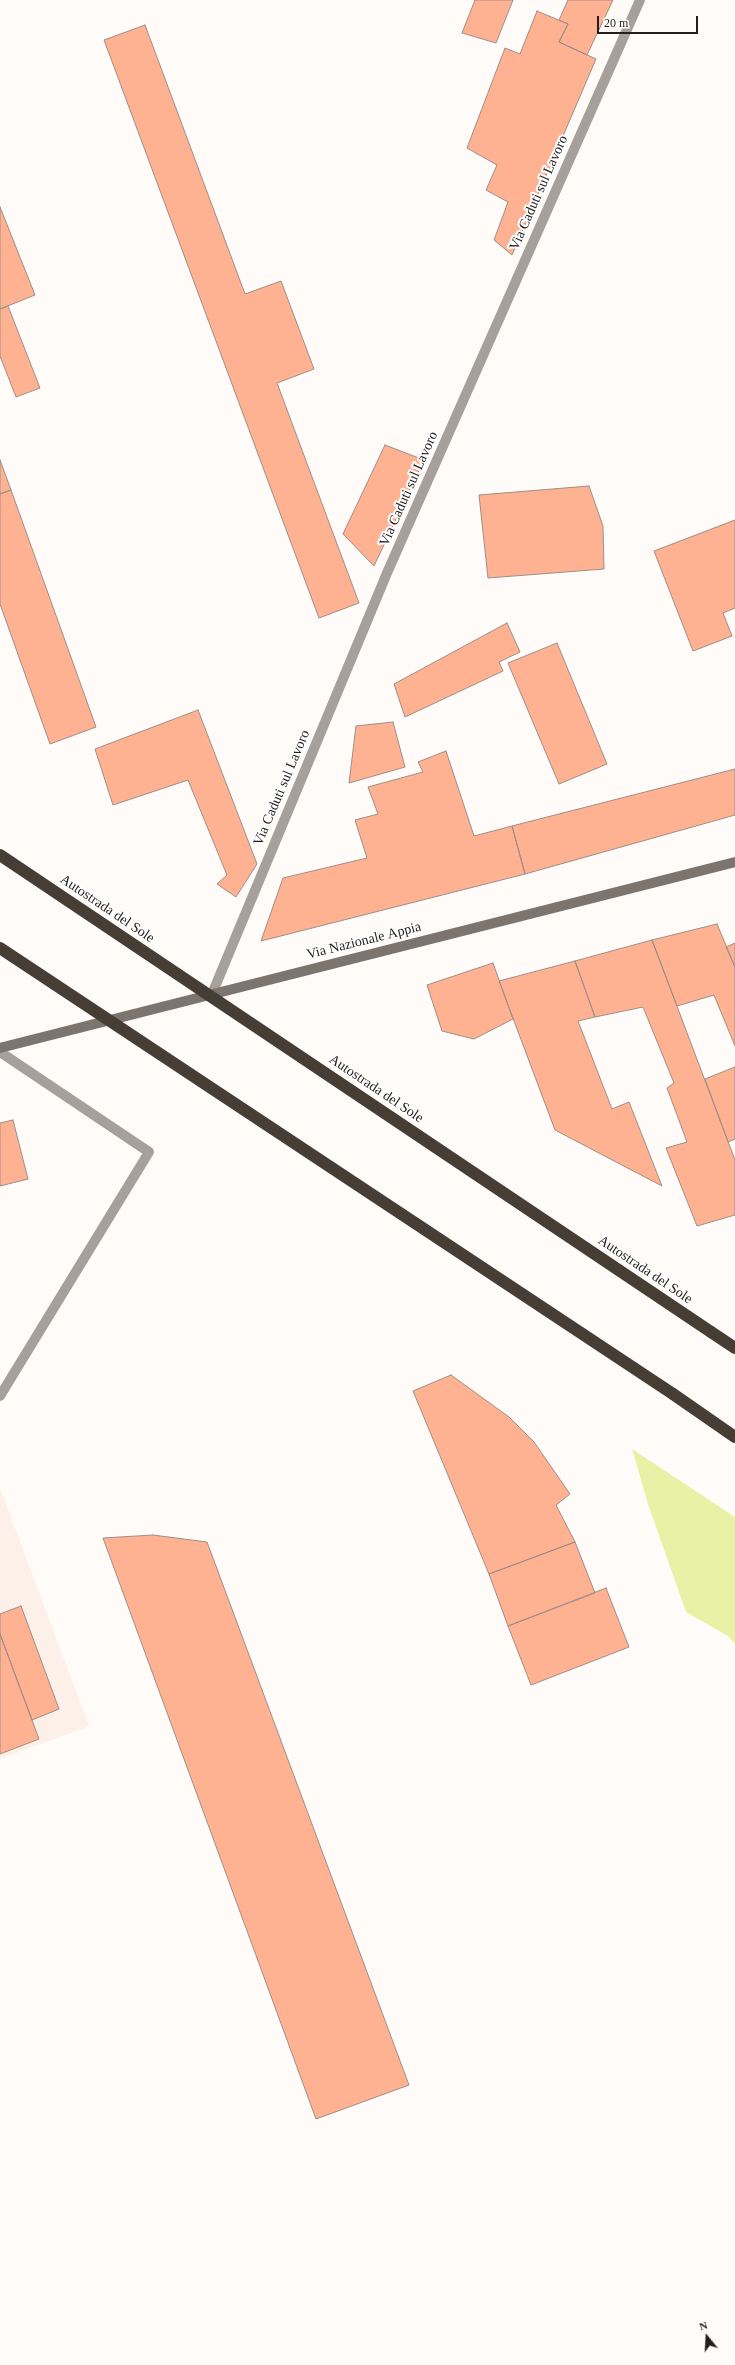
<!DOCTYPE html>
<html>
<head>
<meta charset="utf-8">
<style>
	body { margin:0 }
	#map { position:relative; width:735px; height:2365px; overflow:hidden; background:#fefbf9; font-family:Georgia,serif }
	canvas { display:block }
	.north { position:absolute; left:687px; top:2317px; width:40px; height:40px; -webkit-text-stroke:3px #fff; paint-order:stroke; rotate:342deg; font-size:11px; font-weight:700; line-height:16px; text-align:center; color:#231e1b }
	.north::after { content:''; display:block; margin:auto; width:14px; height:18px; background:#231e1b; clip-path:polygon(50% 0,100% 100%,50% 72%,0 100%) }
	.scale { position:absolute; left:597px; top:16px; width:101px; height:18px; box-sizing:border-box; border:2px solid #231e1b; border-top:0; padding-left:5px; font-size:12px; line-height:14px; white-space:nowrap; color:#231e1b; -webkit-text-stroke:3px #fff; paint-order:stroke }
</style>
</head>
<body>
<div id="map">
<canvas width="735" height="2365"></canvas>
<div class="north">N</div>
<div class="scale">20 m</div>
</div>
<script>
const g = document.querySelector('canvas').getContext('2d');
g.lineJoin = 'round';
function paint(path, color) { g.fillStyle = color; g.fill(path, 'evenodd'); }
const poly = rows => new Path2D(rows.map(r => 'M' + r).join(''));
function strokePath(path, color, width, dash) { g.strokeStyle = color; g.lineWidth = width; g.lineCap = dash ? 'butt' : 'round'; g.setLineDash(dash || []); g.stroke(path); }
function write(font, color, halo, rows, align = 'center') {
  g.font = font + ' Georgia,serif'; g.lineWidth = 4; g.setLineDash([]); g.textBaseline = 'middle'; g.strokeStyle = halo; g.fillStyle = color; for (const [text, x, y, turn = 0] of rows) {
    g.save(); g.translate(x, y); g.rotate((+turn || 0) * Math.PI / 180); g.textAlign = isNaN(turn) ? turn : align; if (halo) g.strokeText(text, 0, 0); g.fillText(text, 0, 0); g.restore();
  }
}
const built = poly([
	[0,1488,89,1726,0,1759]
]);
const green = poly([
	[632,1449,735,1517,735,1644,728,1636,686,1612,648,1504]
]);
const building = poly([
	[475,0,513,0,496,43,462,33,475,0],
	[568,0,613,0,587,55,559,42,568,24,559,20,568,0],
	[537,11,568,24,559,42,596,59,512,255,494,240,508,202,486,190,497,165,467,148,505,48,520,54,537,11],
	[145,25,245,294,281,281,314,369,277,383,359,603,319,618,104,40,145,25],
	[0,207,35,295,0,309,0,207],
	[8,306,40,388,16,397,0,356,0,309,8,306],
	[385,445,424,460,374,566,343,534,385,445],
	[0,460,11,490,0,494,0,460],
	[589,486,603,526,604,569,488,578,479,495,589,486],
	[11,490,96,727,50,744,0,604,0,494,11,490],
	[735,520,735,608,723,613,732,636,693,651,654,551,735,520],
	[507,623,520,652,499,662,503,671,405,717,394,684,507,623],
	[557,643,607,764,559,784,508,663,557,643],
	[198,710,257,864,236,897,217,884,227,875,188,780,113,805,95,749,198,710],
	[393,722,405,767,349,783,356,726,393,722],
	[446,751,474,836,512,826,525,874,261,941,283,878,367,858,355,820,378,814,368,787,423,772,418,762,446,751],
	[735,769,735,815,525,874,512,826,735,769],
	[717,924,735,967,735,1046,714,995,677,1006,652,940,717,924],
	[652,940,735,1160,735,1215,697,1226,666,1148,687,1142,667,1088,674,1083,643,1007,595,1017,575,961,652,940],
	[735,943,735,967,726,947,735,943],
	[575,961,595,1017,578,1021,612,1109,629,1102,662,1186,555,1130,499,981,575,961],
	[493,963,513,1019,474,1039,442,1031,427,985,493,963],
	[735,1067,735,1139,728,1142,705,1079,735,1067],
	[13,1120,28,1179,0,1186,0,1123,13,1120],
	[451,1375,509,1417,534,1442,570,1494,556,1505,575,1542,489,1574,413,1391,451,1375],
	[153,1535,207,1542,409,2085,316,2119,103,1538,153,1535],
	[575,1542,595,1593,508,1626,489,1574,575,1542],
	[606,1588,629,1647,531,1685,508,1626,606,1588],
	[21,1606,59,1709,32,1720,0,1634,0,1614,21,1606],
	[0,1634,39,1739,0,1754,0,1634]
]);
const service = poly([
	[0,1052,149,1152,0,1396]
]);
const minor = poly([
	[212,994,387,573,640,0]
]);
const secondary = poly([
	[0,1048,735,862]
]);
const motorway = poly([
	[711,1332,735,1348],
	[673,1394,735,1437]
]);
const motorwayBridge = poly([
	[0,855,711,1332],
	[0,948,673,1394]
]);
const streetNames = [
	["Via Caduti sul Lavoro",539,193,-66],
	["Via Caduti sul Lavoro",409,489,-66],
	["Via Caduti sul Lavoro",282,788,-67],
	["Autostrada del Sole",107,909,34],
	["Via Nazionale Appia",364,941,-14],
	["Autostrada del Sole",376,1089,34],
	["Autostrada del Sole",645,1270,34]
];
paint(built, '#fdf0e8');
paint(green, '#e9f1a7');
paint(building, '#ffb292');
strokePath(building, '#9d8e88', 1);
strokePath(service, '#a5a09b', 10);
strokePath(minor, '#a5a09b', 10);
strokePath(secondary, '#7c746e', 10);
strokePath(motorway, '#463d34', 12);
strokePath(motorwayBridge, '#463d34', 12);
write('14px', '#231e1b', '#fff', streetNames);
</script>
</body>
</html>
